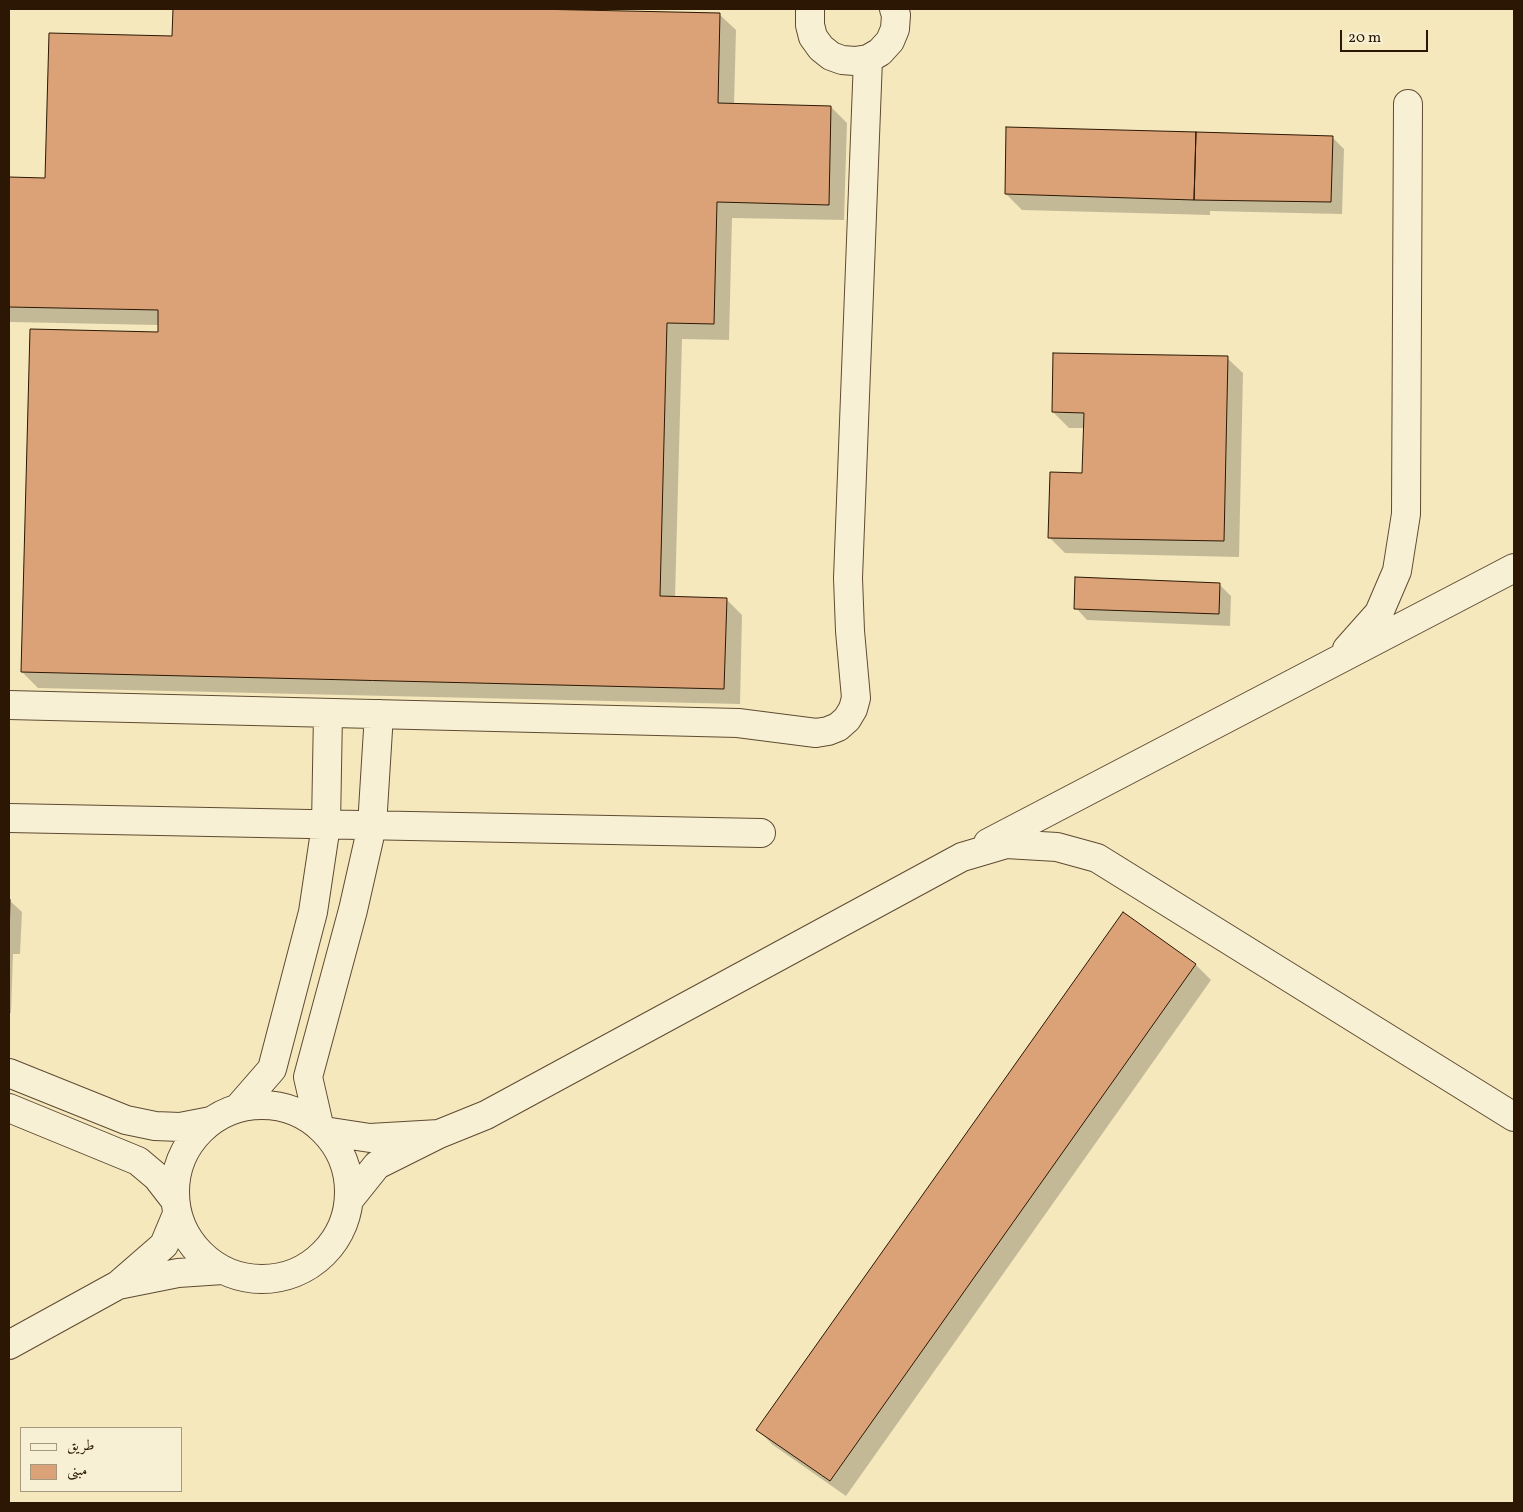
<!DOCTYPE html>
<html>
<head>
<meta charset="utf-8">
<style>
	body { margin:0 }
	#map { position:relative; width:1523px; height:1512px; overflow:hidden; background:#f5e8bd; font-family:Vollkorn,Amiri,serif }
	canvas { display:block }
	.frame { position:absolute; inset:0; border:10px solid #2b1703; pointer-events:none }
	.legend { position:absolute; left:20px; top:1427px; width:162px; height:65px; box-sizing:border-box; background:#f8f0d4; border:1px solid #a69980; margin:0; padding:6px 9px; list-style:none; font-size:15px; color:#2b1703 }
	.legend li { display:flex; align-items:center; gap:10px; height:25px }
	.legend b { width:25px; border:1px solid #a69980 }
	.scale { position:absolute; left:1340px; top:30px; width:88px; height:22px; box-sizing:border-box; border:2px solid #2b1703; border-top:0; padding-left:6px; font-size:15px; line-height:18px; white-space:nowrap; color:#2b1703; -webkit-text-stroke:4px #f8f0d4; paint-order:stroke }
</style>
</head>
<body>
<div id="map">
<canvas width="1523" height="1512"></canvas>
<div class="frame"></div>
<ul class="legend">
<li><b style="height:6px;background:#f8f0d4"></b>طريق</li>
<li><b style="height:14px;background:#dba277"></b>مبنى</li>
</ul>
<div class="scale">20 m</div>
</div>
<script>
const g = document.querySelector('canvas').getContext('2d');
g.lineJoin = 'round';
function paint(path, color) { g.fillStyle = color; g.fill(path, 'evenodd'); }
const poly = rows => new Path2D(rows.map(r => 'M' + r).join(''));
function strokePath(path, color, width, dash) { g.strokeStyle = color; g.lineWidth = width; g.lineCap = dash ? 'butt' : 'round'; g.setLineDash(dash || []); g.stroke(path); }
const shadow = poly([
	[174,9,481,9,720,15,736,30,734,105,831,107,847,123,844,220,732,218,729,340,682,339,675,598,726,599,742,615,740,704,38,688,22,672,159,333,159,325,9,322,9,178,47,179,174,38],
	[1332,137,1344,149,1342,214,1210,211,1210,215,1022,210,1006,194],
	[1227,358,1243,373,1239,557,1065,553,1050,538,1084,474,1085,428,1069,428,1053,412],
	[1219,584,1231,596,1230,626,1087,620,1076,608],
	[9,900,22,912,20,954,13,954,11,1013,9,1013],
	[1123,914,1196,965,1211,980,846,1496,773,1445,758,1430]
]);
const building = poly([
	[173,9,532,9,720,13,718,103,831,106,829,205,717,202,714,324,667,323,660,596,727,598,724,689,21,672,30,329,158,332,158,310,9,307,9,177,45,178,49,33,172,36,173,9],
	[1006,127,1196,132,1194,200,1005,194,1006,127],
	[1196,132,1333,136,1331,202,1194,200,1196,132],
	[1053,353,1228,356,1224,541,1048,538,1050,472,1082,473,1084,413,1052,412,1053,353],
	[1075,577,1220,583,1219,614,1074,609,1075,577],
	[9,899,10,899,9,943,9,899],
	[1123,912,1196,964,830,1481,756,1430,1123,912]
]);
const minor = poly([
	[810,9,810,25,813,37,821,48,831,56,842,60,855,61,868,59,880,52,890,41,895,29,896,15,894,9],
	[1347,649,1379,613,1397,571,1406,514,1408,104],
	[9,705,738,723,816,733,828,731,838,727,847,719,853,709,856,698,850,631,848,578,868,59],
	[9,818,761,833],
	[988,843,1514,568],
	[9,1073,126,1120,155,1126,180,1127,211,1121],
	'175 1192a87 87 0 1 1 174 0a87 87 0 1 1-174 0Z',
	[9,1108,138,1161,157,1177,174,1199],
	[238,1108,272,1069,313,912,326,825,328,713],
	[319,1125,308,1077,353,910,372,826,379,714],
	[324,1131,370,1138,439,1134,377,1165,349,1200],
	[439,1134,486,1115,962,857,1006,844,1057,847,1097,858,1514,1117],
	[177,1214,164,1245,118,1285,178,1273,223,1270],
	[9,1345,118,1285]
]);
paint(shadow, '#0003');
paint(building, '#dba277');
strokePath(building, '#2b1703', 1);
strokePath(minor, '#5e4b32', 30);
strokePath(minor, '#f8f0d4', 28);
</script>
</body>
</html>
